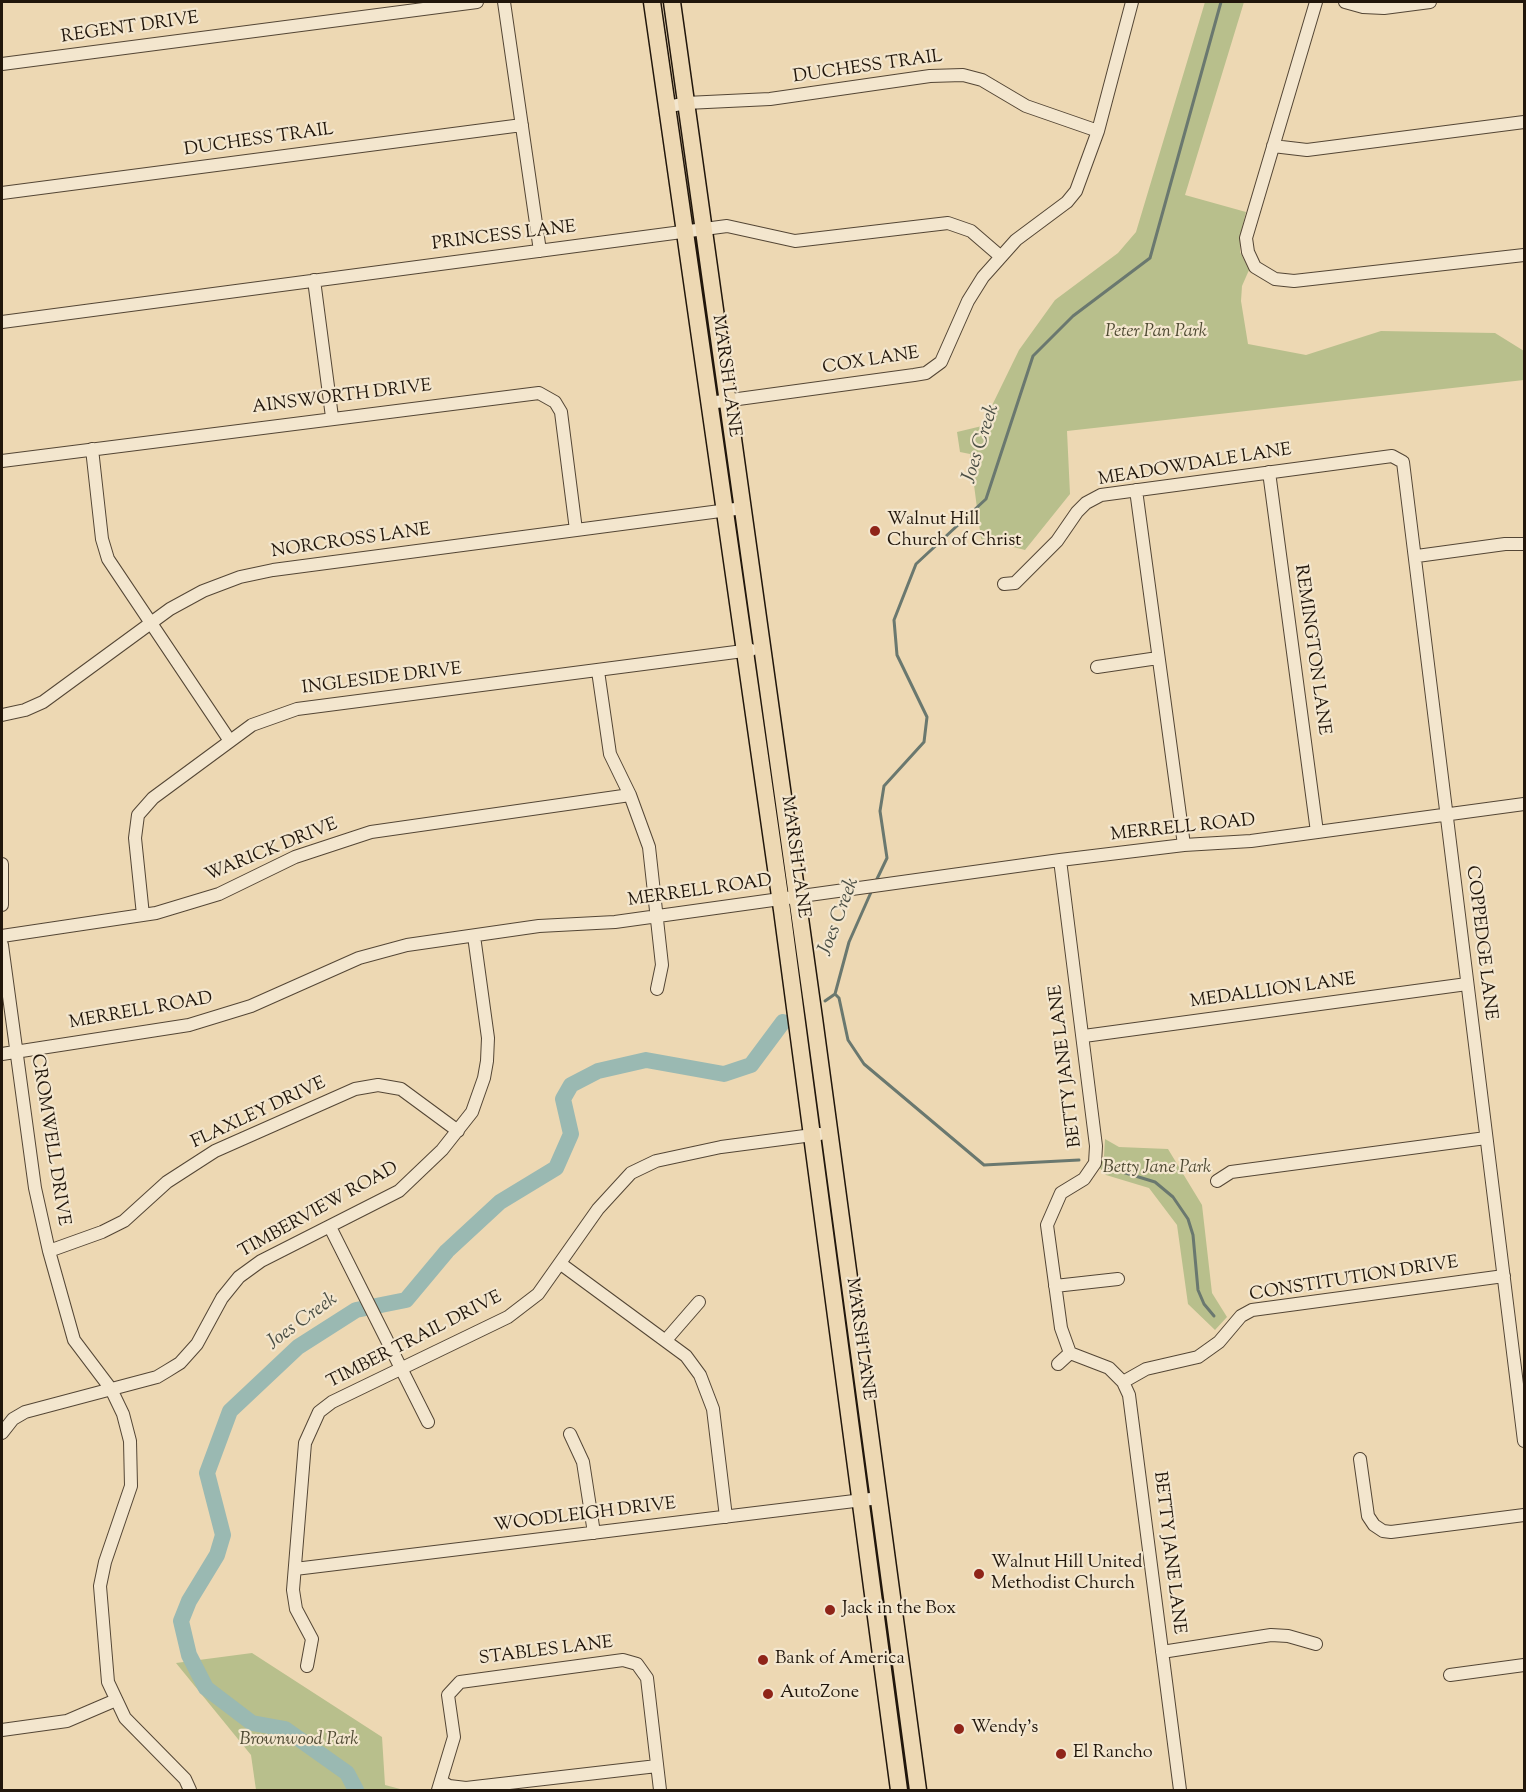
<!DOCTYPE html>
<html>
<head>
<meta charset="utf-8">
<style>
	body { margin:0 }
	#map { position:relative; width:1526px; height:1792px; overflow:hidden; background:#edd8b3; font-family:"Sorts Mill Goudy",serif }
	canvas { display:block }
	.frame { position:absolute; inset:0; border:3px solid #21160b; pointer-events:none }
</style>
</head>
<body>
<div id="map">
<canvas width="1526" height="1792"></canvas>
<div class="frame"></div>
</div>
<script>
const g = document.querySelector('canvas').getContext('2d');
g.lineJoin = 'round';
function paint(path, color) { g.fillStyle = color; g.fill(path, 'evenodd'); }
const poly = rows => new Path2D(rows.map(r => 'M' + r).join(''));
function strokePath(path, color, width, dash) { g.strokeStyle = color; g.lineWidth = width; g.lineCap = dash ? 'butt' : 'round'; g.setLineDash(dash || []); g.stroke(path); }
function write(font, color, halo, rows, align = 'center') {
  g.font = font + ' "Sorts Mill Goudy",serif'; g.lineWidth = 4.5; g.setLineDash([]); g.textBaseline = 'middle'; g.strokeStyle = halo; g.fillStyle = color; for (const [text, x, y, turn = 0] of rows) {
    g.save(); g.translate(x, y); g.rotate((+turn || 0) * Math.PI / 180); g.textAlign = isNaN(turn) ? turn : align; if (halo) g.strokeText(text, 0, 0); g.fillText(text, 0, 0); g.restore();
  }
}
const green = poly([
	[1205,2,1244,2,1185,195,1246,212,1240,236,1240,252,1249,270,1242,286,1241,301,1248,344,1306,355,1381,331,1495,333,1524,351,1524,380,1067,431,1070,494,1025,550,981,539,970,454,960,452,957,432,982,426,1019,350,1055,300,1118,253,1136,232],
	[1105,1139,1119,1147,1168,1149,1202,1205,1212,1293,1227,1317,1215,1330,1188,1304,1177,1225,1149,1188,1106,1175,1099,1167,1104,1156],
	[252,1653,382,1737,385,1785,404,1790,256,1790,251,1755,176,1663]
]);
const stream = poly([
	[876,881,887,858,880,811,884,786,924,742,927,717,897,655,894,620,916,564,986,499,1033,356,1073,316,1150,258,1221,2],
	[835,994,839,998,848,1040,864,1064,984,1165,1079,1160],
	[825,1001,835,994,849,942,872,890],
	[1106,1167,1155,1182,1173,1197,1188,1219,1193,1235,1198,1290,1204,1304,1214,1316]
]);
const river = poly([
	[356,1790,347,1773,285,1729,252,1723,206,1688,189,1655,181,1621,189,1601,217,1555,223,1535,207,1473,230,1411,298,1347,356,1310,406,1300,447,1251,500,1202,556,1168,571,1134,563,1099,571,1085,598,1071,646,1060,724,1074,751,1065,783,1022]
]);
const minor = poly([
	[504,2,540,251],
	[1316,2,1246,238,1248,252,1255,267,1275,279,1294,281,1524,255],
	[1345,2,1363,7,1384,8,1430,2],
	[2,64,477,2],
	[667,107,686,103,770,99,930,76,963,75,982,80,1026,106,1098,131],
	[1273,146,1307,150,1524,122],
	[2,193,522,125],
	[314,280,332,417],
	[2,322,727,226,795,241,948,223,971,231,1000,256],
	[709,403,914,375,926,373,941,362,968,301,983,277,1016,240,1067,202,1076,191,1098,131,1132,2],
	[92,449,102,539,108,559,230,741],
	[2,461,539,393,555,402,561,412,576,530],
	[1269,472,1317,832],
	[1136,490,1184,845],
	[1417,556,1505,544,1524,544],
	[1004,584,1015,583,1057,541,1077,512,1086,503,1101,495,1392,456,1403,462,1524,1441],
	[1097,667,1158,658],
	[598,671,610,754,630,795,649,847,662,965,657,989],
	[2,715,25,710,43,702,170,609,203,591,240,577,273,570,743,508],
	[1060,860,1096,1146,1095,1163,1084,1179,1061,1193,1047,1225,1061,1328,1070,1353,1109,1368,1123,1382,1129,1395,1180,1790],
	[2,864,2,905],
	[143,915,135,838,138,815,153,798,252,725,297,709,751,650],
	[2,936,156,913,219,894,295,857,371,832,630,795],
	[2,945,35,1188,49,1251,74,1340,111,1389,123,1414,130,1441,131,1486,105,1562,100,1586,108,1682,125,1718,185,1779,190,1790],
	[1084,1036,1467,984],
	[2,1054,189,1025,251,1006,359,958,407,945,539,926,615,922,1060,860,1184,845,1251,841,1524,804],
	[1217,1181,1231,1172,1486,1138],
	[330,1227,428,1422],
	[49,1251,102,1232,124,1221,167,1182,215,1151,355,1089,378,1085,401,1089,458,1131],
	[561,1264,686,1356,700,1375,713,1409,726,1517],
	[1055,1286,1118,1279],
	[666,1340,699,1302],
	[1058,1364,1070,1353],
	[1123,1382,1146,1369,1198,1357,1219,1342,1241,1316,1252,1310,1504,1276],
	[2,1433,13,1419,25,1412,157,1377,167,1371,180,1363,197,1344,222,1298,239,1277,261,1261,399,1191,442,1150,472,1112,484,1078,487,1061,488,1038,474,936],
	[570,1434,583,1462,594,1533],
	[1360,1459,1368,1516,1374,1525,1383,1531,1391,1532,1524,1515],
	[295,1569,879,1498],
	[1162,1652,1271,1635,1288,1636,1316,1644],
	[307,1666,312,1639,296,1609,293,1590,305,1443,319,1412,332,1402,508,1317,538,1294,598,1209,631,1173,656,1161,721,1147,820,1134],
	[1450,1675,1524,1665],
	[2,1730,67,1721,116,1700],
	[441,1781,449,1786,466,1788,657,1766],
	[438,1790,454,1737,448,1695,460,1682,623,1660,637,1664,647,1678,660,1790]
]);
const major = poly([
	[652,2,782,910,899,1790],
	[672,2,814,1018,918,1790]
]);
const markers = [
	[875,531,6,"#8f2418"],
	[979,1574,6,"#8f2418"],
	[830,1610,6,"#8f2418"],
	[763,1660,6,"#8f2418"],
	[768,1694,6,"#8f2418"],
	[959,1729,6,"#8f2418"],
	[1061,1754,6,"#8f2418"]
];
const streetNames = [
	["REGENT DRIVE",130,29,-8],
	["DUCHESS TRAIL",868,68,-8],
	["DUCHESS TRAIL",259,141,-8],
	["PRINCESS LANE",504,237,-7],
	["COX LANE",871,362,-9],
	["MARSH LANE",725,376,82],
	["AINSWORTH DRIVE",342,398,-7],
	["MEADOWDALE LANE",1195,466,-9],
	["NORCROSS LANE",351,542,-8],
	["REMINGTON LANE",1311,650,82],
	["INGLESIDE DRIVE",382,680,-7],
	["MERRELL ROAD",1183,829,-6],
	["WARICK DRIVE",272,851,-22],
	["MARSH LANE",794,857,82],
	["MERRELL ROAD",700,892,-8],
	["COPPEDGE LANE",1480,943,83],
	["MEDALLION LANE",1273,992,-8],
	["MERRELL ROAD",141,1012,-10],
	["BETTY JANE LANE",1067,1066,-97],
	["FLAXLEY DRIVE",259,1114,-25],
	["CROMWELL DRIVE",49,1140,81],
	["TIMBERVIEW ROAD",319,1211,-29],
	["CONSTITUTION DRIVE",1354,1280,-9],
	["MARSH LANE",859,1339,82],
	["TIMBER TRAIL DRIVE",415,1341,-27],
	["WOODLEIGH DRIVE",585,1516,-7],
	["BETTY JANE LANE",1168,1553,83],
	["STABLES LANE",546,1652,-7]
];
const parkNames = [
	["Peter Pan Park",1156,333],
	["Betty Jane Park",1157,1169],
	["Brownwood Park",299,1741]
];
const poiNames = [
	["Walnut Hill",887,521],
	["Church of Christ",887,542],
	["Walnut Hill United",991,1564],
	["Methodist Church",991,1585],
	["Jack in the Box",842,1610],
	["Bank of America",775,1660],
	["AutoZone",780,1694],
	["Wendy's",971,1729],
	["El Rancho",1073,1754]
];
const waterNames = [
	["Joes Creek",982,444,-72],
	["Joes Creek",840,917,-69],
	["Joes Creek",303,1322,-36]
];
paint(green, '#b8bf8c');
strokePath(stream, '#6a786f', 3);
strokePath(river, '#9ab9b2', 16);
strokePath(minor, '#544635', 14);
strokePath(major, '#21160b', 19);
strokePath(minor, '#f3e6ce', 12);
strokePath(major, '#edd8b3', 16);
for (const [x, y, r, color] of markers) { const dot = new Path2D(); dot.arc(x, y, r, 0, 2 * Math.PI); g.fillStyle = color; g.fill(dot); strokePath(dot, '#f3e6ce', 2); }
write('18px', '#21160b', '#f3e6ce', streetNames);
write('italic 18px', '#4e4932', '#f3e6ce', parkNames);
write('18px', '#21160b', '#f3e6ce', poiNames, 'left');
write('italic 20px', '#4b4f45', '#f3e6ce', waterNames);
</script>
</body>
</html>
